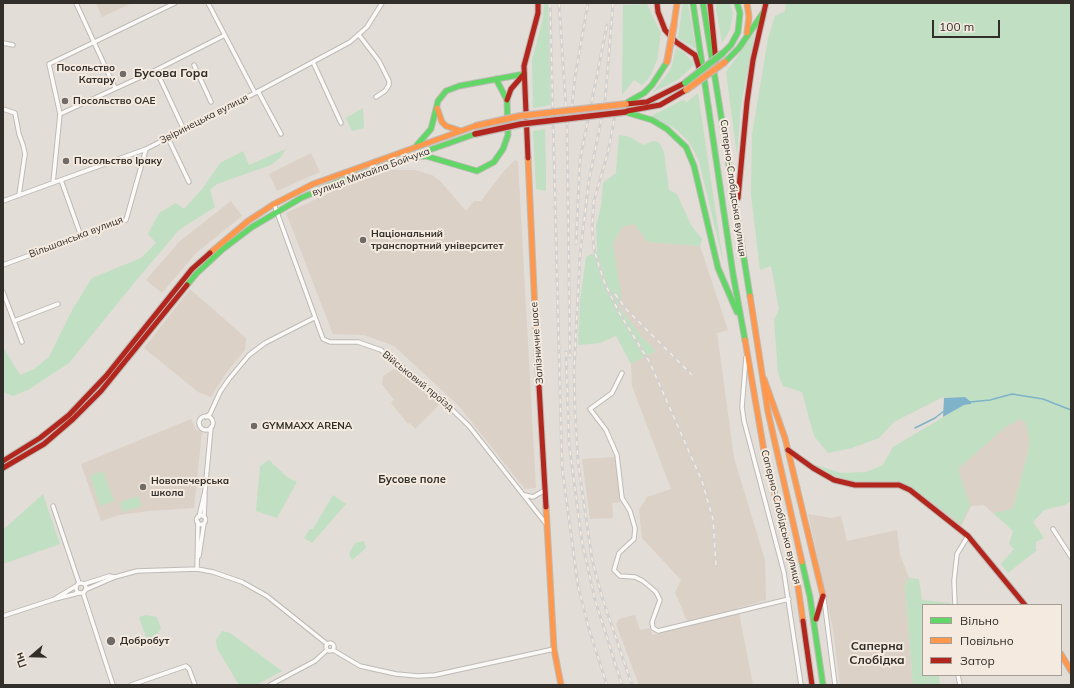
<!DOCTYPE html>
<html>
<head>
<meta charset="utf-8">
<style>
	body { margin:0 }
	#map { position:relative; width:1074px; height:688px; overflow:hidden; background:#e2ddd7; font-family:Mulish,sans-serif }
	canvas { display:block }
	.frame { position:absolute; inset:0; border:4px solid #322e2a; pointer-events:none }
	.legend { position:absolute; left:922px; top:604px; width:140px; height:72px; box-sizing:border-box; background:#f4eadf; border:1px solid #a69f97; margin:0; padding:5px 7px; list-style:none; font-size:12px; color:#322e2a }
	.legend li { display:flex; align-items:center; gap:8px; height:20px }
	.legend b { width:20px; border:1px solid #a69f97 }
	.north { position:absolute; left:12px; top:636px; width:40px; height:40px; -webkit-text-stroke:3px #f4eadf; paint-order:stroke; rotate:250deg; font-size:11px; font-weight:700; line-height:16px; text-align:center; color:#322e2a }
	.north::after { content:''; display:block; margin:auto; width:14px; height:18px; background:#322e2a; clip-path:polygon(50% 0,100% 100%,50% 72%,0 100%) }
	.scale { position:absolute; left:932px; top:20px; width:68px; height:18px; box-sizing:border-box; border:2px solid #322e2a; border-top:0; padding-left:5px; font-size:12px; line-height:14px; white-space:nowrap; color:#322e2a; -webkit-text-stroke:3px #f4eadf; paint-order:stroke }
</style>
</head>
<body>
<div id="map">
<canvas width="1074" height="688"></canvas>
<div class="frame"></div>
<ul class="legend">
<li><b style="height:5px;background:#63d668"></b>Вільно</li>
<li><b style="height:5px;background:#ff974d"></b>Повільно</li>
<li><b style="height:5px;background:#b3261e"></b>Затор</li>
</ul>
<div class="north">Пн</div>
<div class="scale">100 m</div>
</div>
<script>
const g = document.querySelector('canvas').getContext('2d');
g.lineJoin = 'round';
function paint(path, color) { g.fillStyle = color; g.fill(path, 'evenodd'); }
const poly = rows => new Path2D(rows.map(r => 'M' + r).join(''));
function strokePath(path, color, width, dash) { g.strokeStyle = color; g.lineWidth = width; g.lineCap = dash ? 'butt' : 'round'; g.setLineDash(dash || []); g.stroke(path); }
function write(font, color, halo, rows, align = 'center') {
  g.font = font + ' Mulish,sans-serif'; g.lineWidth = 4; g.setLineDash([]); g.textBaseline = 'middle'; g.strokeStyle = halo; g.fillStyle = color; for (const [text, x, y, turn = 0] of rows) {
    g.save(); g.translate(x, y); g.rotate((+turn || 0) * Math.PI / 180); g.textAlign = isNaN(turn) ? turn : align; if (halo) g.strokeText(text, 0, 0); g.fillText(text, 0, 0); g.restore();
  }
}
const built = poly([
	[96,3,132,3,102,17],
	[311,153,320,172,277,191,269,174],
	[515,160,518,162,536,488,525,489,459,406,394,346,364,335,333,334,286,213,342,187,390,170,415,170,432,175,440,181,466,211,474,201,481,201,504,171],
	[231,201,242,216,196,253,162,293,146,280,180,241],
	[634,224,648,242,700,246,728,330,717,333,734,458,765,560,766,600,738,608,753,685,639,685,616,624,619,619,635,615,640,630,650,628,652,635,689,626,675,592,681,580,642,538,639,510,647,497,671,489,632,386,631,364,656,351,641,336,618,305,613,244,622,227],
	[190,289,246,338,245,350,226,373,211,397,198,392,144,348],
	[399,366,442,402,415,429,410,423,408,424,391,403,394,400,382,384,383,376],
	[191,419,196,430,202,431,194,508,148,511,119,515,101,521,81,464],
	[1020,419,1025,422,1030,437,1029,448,1013,509,993,513,984,505,971,506,961,526,918,494,930,467,958,469,1004,428],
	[616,457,620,502,612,503,613,518,590,519,582,459],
	[808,514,831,518,841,516,847,541,897,530,900,555,909,578,905,585,913,685,840,685,833,629]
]);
const green = poly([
	[544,3,548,3,551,105,533,108,532,60,543,18],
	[683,3,688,3,696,49,678,38],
	[717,3,730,3,733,13,730,30,722,43,716,8],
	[786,3,1071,3,1071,501,1065,505,1044,510,1033,522,1044,538,1036,542,1036,549,1037,550,1008,573,1001,564,1014,549,1009,544,1013,531,993,513,1013,509,1029,448,1029,437,1025,422,1020,419,1004,428,958,469,970,505,961,524,912,487,898,482,852,481,832,475,814,464,841,473,866,472,883,465,893,447,964,405,971,404,965,397,941,398,894,422,879,438,852,448,828,453,814,436,802,392,783,386,778,373,774,320,779,309,771,266,760,270,751,195,752,135,768,38,775,16,785,11],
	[647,4,661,33,657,60,650,77,642,85,634,80,622,95,623,5],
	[755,32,741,105,737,155,726,72],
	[676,48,684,53,692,61,694,65,679,79,652,93,668,73,672,65],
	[698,93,723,261,699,161,694,151,688,141,676,129,651,116,683,100,687,102],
	[363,108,364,128,352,131,346,118],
	[545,129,546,174,546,191,536,189,533,131],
	[619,135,630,137,643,145,653,141,659,142,664,152,669,190,677,194,691,225,702,239,700,246,648,242,634,224,622,227,613,244,622,301,618,305,641,336,656,351,631,364,616,336,600,343,578,345,580,301,586,257,597,252,596,226,601,206,603,183,616,173],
	[286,149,281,157,271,165,217,184,210,190,215,207,179,230,139,277,69,363,28,390,13,396,3,392,3,347,20,375,34,369,49,357,71,312,92,278,141,258,156,243,148,234,159,213,176,203,184,209,203,188,220,163,243,151,249,165],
	[269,460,287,477,297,482,277,518,256,511,260,466],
	[103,471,114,501,100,506,90,476],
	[43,494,60,544,3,564,3,530],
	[333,495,346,504,312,543,304,538,310,529,313,529],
	[138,496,142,506,123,512,120,502],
	[364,541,366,548,352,560,349,554,355,543],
	[909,578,919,579,922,600,950,603,950,605,923,605,923,675,939,675,940,685,913,685,905,585],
	[146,615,157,617,161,628,158,633,147,640,139,617],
	[222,631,230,633,282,671,256,685,239,685,217,648,216,640]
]);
const water = poly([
	[965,397,971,402,971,404,964,405,943,417,944,398]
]);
const stream = poly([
	[970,402,990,400,1012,394,1043,399,1071,410],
	[915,428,935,418,944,411]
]);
const street = poly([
	[76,3,115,88],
	[208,3,255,93],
	[359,35,379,61,389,81,389,85,385,91,376,97],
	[3,43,13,45],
	[313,62,341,123],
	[194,65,211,102],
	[156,70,184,130],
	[258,91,281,134],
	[3,109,15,113,19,134,23,145,25,154,19,195],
	[60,114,156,70,225,35],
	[168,138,189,182],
	[61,180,81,236],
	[53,183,60,114,49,64,175,3],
	[3,201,146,149,255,93,350,42,367,27,382,3],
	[274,204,323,339,330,342,358,342,381,350,439,397,469,426,547,525],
	[3,265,126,220,146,149],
	[3,292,22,342],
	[14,321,58,304],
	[746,357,742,407,744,421,784,573,801,685],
	[622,373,612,393,590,409,606,430,617,455,622,498,630,511,635,528,634,539,619,553,614,570,620,576,635,577,643,581,656,592,660,600,652,622,653,628,658,631,789,599],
	'199 423a7 7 0 1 1 14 0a7 7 0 1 1-14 0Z',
	[206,417,210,414,220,392,229,379,249,355,265,343,314,318],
	[525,495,533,497,545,490],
	[53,506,79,583],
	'196.5 520a4.5 4.5 0 1 1 9 0a4.5 4.5 0 1 1-9 0Z',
	[199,517,205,491,211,427],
	[204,517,205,494],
	[1053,529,1071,557],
	[199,556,204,523],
	[197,569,198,522],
	'76 588a5 5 0 1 1 10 0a5 5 0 1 1-10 0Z',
	[84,584,109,576,115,577],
	[85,590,115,577,137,571,197,569,213,572,242,582,267,596,327,644],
	[83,593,113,685],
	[56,598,76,586],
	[824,599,835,685],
	[955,605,954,581,957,554,968,536],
	[3,616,55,599,79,593],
	'326 647a4 4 0 1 1 8 0a4 4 0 1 1-8 0Z',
	[333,650,360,666,396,674,418,676,435,675,554,649],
	[958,675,960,685],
	[131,685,186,666,189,669,195,685],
	[270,685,315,661,327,650]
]);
const fast = poly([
	[693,3,733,274,745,340],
	[703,3,750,296],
	[723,53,731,45,738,32,740,13,737,3],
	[725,62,739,48,763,13],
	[628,102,644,93,652,85,667,62],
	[625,112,652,120,667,129,686,147,694,166,718,268,737,312],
	[417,145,431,129,438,101,446,91,459,86,524,74],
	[416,157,426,156,477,171,494,162,503,149,508,135,507,100,496,79],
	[187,285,196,274,223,249,252,227,301,198,338,182,475,134],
	[802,562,810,597,823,685]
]);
const slow = poly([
	[747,3,749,17,747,33],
	[674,24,677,3],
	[437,108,442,122,446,126,461,131],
	[528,158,536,334],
	[210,253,248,221,274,204,313,184,475,126],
	[750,296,768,412,802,562],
	[745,340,764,451,798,587,803,621],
	[764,379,785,438,823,596],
	[546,507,554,649,561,685],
	[1061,654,1071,671]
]);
const jam = poly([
	[657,3,658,12,665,30,676,42,695,55,701,74],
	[710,3,716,62],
	[507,100,511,89,524,74],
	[626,104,647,102,685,83],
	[627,111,660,105,686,90],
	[528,158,524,66,538,13,538,3],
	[738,198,747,102,753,60,766,3],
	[536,334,546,507],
	[788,450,813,468,834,480,855,485,899,485,910,490,968,536,1025,605],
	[3,461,40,438,69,415,106,376,192,269,210,253],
	[3,468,44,444,73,419,101,391,187,285],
	[816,619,823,596],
	[803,621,812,685]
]);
const rail = poly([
	[550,3,562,467,578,586,589,629,607,685],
	[559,3,567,122,570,357],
	[613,3,605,102,589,180,580,255,574,371,575,411,578,462,592,559,602,597,632,685],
	[571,117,575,77,588,3],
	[594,200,592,227,594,249,599,266,605,284,620,314,650,363,702,481,713,519,716,566],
	[593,204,608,152,615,115],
	[576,244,580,160,607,25],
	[615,294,627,310,692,375],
	[566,352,569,443,582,542,595,600,622,685]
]);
const fastBridge = poly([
	[685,83,723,53]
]);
const slowBridge = poly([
	[667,62,674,24],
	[686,90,725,62],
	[475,126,520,116,626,104]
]);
const jamBridge = poly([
	[475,134,521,124,625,112]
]);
const markers = [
	[123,74,4,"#706b67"],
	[65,101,4,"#706b67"],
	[66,161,4,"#706b67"],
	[363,240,4,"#706b67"],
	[254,426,4,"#706b67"],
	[143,487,4,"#706b67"],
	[111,641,5,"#706b67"]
];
const poiNames = [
	["Посольство",115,68,"right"],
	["Катару",115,80,"right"],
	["Посольство ОАЕ",73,101],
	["Посольство Іраку",74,161],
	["Національний",371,234],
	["транспортний університет",371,246],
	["GYMMAXX ARENA",262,426],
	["Новопечерська",151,481],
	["школа",151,493],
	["Добробут",120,641]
];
const streetNames = [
	["Звіринецька вулиця",204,119,-27],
	["вулиця Михайла Бойчука",371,172,-20],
	["Саперно-Слобідська вулиця",733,188,82],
	["Вільшанська вулиця",76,237,-21],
	["Залізничне шосе",537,343,-94],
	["Військовий проїзд",418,381,39],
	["Саперно-Слобідська вулиця",781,517,76]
];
const neighbourhoodNames = [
	["Бусове поле",412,480]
];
const quarterNames = [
	["Бусова Гора",171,73],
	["Саперна",877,646],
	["Слобідка",877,660]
];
paint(built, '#dbd1c6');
paint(green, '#c1dfc2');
paint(water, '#7fb3c9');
strokePath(stream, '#7fb3c9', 1.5);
strokePath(street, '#bebab5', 5.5);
strokePath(fast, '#bebab5', 7);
strokePath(slow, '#bebab5', 7);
strokePath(jam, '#bebab5', 7);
strokePath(street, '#fbfaf9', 3.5);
strokePath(fast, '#63d668', 5);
strokePath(slow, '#ff974d', 5);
strokePath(jam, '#b3261e', 5);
strokePath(rail, '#d3d1d0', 3);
strokePath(rail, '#f4eadf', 1.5, [4.5]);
strokePath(fastBridge, '#c3b9b7', 8, []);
strokePath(slowBridge, '#c3b9b7', 8, []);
strokePath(jamBridge, '#c3b9b7', 8, []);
strokePath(fastBridge, '#63d668', 5.5);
strokePath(slowBridge, '#ff974d', 5.5);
strokePath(jamBridge, '#b3261e', 5.5);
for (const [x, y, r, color] of markers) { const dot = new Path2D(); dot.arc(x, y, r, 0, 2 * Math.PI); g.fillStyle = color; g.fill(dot); strokePath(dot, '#f4eadf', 1.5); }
write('bold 10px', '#322e2a', '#f4eadf', poiNames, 'left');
write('10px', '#322e2a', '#f4eadf', streetNames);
write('bold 11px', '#322e2a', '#f4eadf', neighbourhoodNames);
write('bold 12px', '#322e2a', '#f4eadf', quarterNames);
</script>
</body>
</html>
